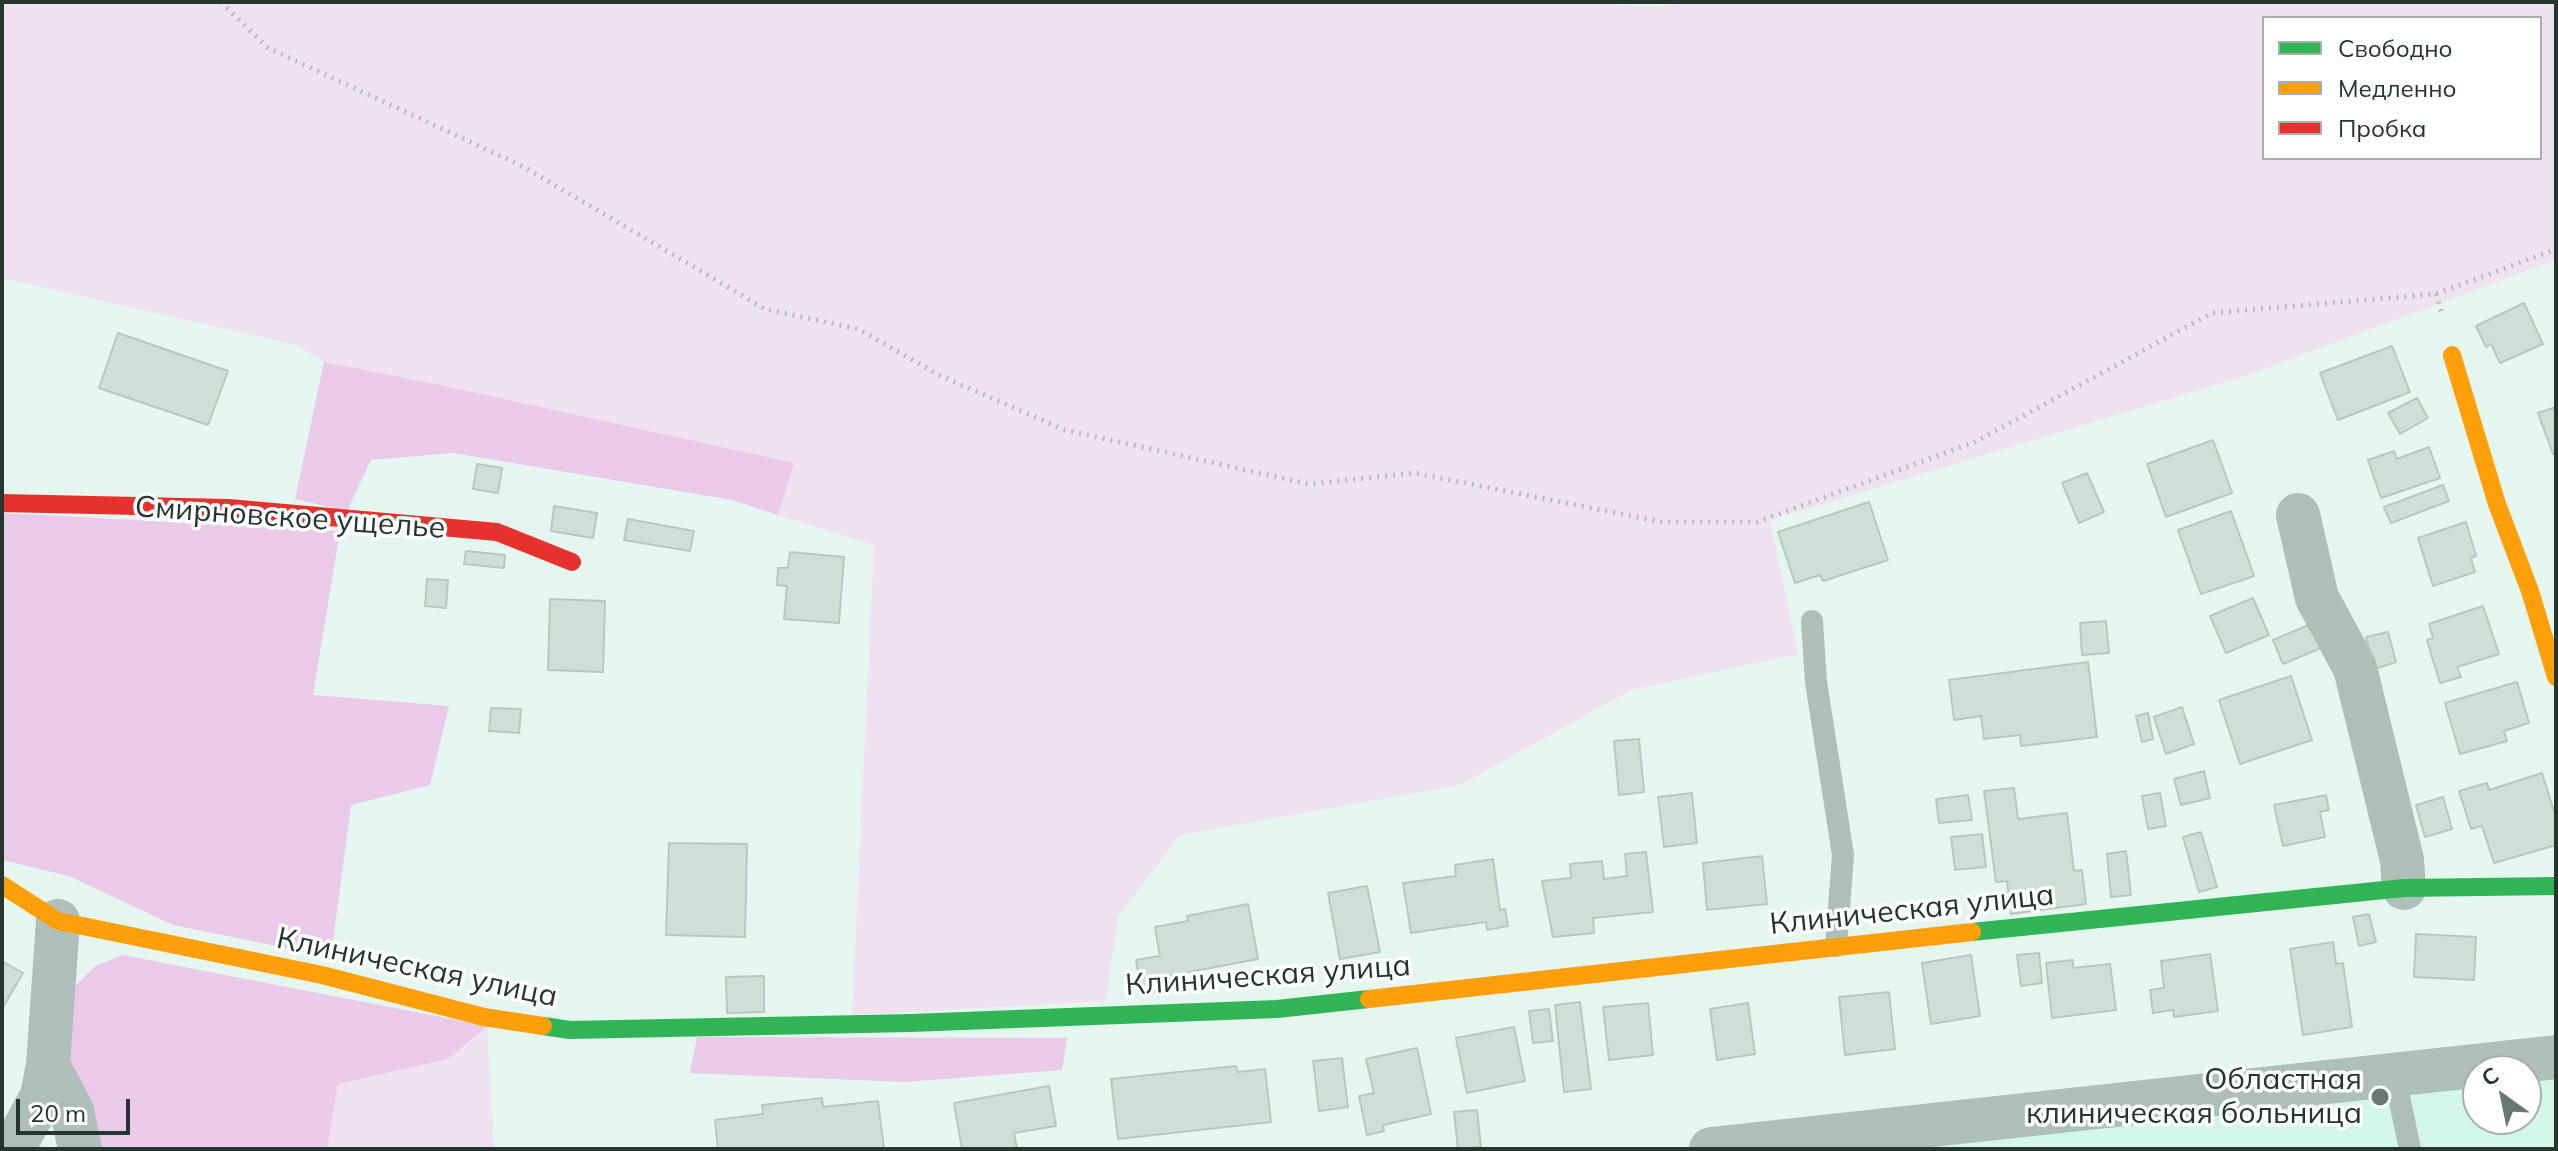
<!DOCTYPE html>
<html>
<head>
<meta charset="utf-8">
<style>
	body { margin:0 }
	#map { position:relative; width:2558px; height:1151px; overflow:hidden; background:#e4f6ef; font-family:Mulish,sans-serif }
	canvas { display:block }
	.frame { position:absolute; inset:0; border:4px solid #25352f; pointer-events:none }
	.legend { position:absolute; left:2262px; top:16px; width:280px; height:144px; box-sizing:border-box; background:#fff; border:2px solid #a8aeac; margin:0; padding:10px 14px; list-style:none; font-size:24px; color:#25352f }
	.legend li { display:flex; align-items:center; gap:16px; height:40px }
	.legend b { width:40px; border:2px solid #a8aeac }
	.north { position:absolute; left:2462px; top:1055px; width:80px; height:80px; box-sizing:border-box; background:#fff; border:2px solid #a8aeac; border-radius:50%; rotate:327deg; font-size:22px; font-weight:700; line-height:32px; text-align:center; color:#25352f }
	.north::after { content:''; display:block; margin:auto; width:28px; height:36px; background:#687972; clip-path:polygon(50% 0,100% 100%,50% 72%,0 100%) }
	.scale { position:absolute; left:16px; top:1099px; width:114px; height:36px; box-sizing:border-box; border:4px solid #25352f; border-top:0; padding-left:10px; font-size:24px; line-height:28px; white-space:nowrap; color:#25352f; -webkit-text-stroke:6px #fff; paint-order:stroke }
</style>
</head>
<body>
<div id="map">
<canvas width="2558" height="1151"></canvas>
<div class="frame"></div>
<ul class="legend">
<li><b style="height:10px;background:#30b455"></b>Свободно</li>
<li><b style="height:10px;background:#ff9f0a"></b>Медленно</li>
<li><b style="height:10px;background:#e5322d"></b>Пробка</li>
</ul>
<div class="north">С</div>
<div class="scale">20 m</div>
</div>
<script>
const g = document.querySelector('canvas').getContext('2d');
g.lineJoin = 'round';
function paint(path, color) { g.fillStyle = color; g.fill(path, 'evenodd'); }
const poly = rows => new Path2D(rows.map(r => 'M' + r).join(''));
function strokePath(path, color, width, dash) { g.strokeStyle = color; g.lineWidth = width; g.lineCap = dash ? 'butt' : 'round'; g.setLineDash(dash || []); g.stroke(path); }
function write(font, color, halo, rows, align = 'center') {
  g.font = font + ' Mulish,sans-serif'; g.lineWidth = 7; g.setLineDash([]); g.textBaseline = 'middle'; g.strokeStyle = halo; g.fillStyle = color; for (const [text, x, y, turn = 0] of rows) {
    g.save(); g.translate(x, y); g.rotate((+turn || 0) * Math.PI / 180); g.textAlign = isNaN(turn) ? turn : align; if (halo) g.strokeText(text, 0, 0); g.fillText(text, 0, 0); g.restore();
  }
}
const built = poly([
	[2556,1066,2556,1149,1820,1149,2478,1075,2478,1119,2526,1119,2526,1071]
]);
const green = poly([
	[2,2,1569,2,1659,7,1685,2,2556,2,2556,260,2245,376,1770,520,1798,654,1631,690,1460,785,1180,835,1118,917,1106,1001,852,1015,874,545,778,515,793,463,324,362,297,345,2,278],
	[2264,18,2540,18,2540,158,2264,158],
	[487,1026,494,1149,327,1149,338,1084,448,1059]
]);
const forest = poly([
	[324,362,454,388,794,463,778,515,732,500,454,453,371,460,347,511,295,499],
	[2,513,340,531,313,695,449,706,430,785,351,805,331,957,173,925,69,876,2,860],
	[123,955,487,1026,448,1059,338,1084,327,1149,89,1149,63,1054,72,989,95,966],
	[697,1037,1067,1038,1062,1070,904,1082,690,1073]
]);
const building = poly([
	[2524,303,2543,344,2500,363,2491,344,2486,347,2476,326,2524,303],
	[118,333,228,371,208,425,99,388,118,333],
	[2392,346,2410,392,2338,420,2320,373,2392,346],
	[2417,398,2428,418,2400,434,2388,413,2417,398],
	[2556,407,2556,453,2553,454,2538,413,2556,407],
	[2213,440,2232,493,2166,517,2147,464,2213,440],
	[2429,447,2440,478,2381,498,2368,460,2394,451,2397,459,2429,447],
	[477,464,502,468,498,493,473,489,477,464],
	[2087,473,2104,512,2079,523,2062,483,2087,473],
	[2443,485,2449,501,2391,523,2384,507,2443,485],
	[1869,502,1888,560,1823,581,1820,575,1795,583,1778,532,1869,502],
	[554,506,597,513,593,538,551,531,554,506],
	[2231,511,2254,576,2201,594,2178,530,2231,511],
	[628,519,694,531,690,551,624,540,628,519],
	[2466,522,2476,556,2471,558,2475,572,2433,586,2418,538,2466,522],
	[466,551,505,555,504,568,464,564,466,551],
	[790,552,844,557,839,623,784,619,787,586,777,585,778,568,788,568,790,552],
	[427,579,448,580,446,608,425,606,427,579],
	[2253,598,2269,635,2226,653,2210,616,2253,598],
	[550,599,605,601,603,672,548,670,550,599],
	[2483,606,2499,654,2457,667,2461,677,2440,683,2427,640,2433,638,2429,624,2483,606],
	[2106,621,2109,653,2082,655,2080,623,2106,621],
	[2311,624,2321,648,2283,664,2273,640,2311,624],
	[2388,632,2396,662,2375,669,2366,637,2388,632],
	[2088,662,2097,737,2021,746,2020,735,1984,739,1981,716,1954,720,1949,680,2088,662],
	[2291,676,2312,740,2240,764,2219,700,2291,676],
	[2517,682,2529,723,2504,731,2507,741,2460,754,2445,703,2517,682],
	[2182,707,2194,744,2166,754,2154,717,2182,707],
	[491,708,521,709,519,733,489,731,491,708],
	[2148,713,2153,739,2142,742,2136,716,2148,713],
	[1639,739,1644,792,1619,795,1614,741,1639,739],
	[2204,771,2210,798,2181,805,2174,779,2204,771],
	[2542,773,2556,818,2556,845,2494,863,2482,826,2471,829,2459,791,2487,783,2489,790,2542,773],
	[2014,788,2018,819,2067,813,2074,871,2082,870,2086,904,2011,914,2007,881,1996,882,1984,791,2014,788],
	[1692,793,1697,843,1664,847,1658,797,1692,793],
	[2160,793,2166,826,2148,829,2142,796,2160,793],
	[1968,795,1972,820,1939,823,1936,799,1968,795],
	[2326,795,2329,810,2320,812,2325,837,2283,846,2274,805,2326,795],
	[2443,797,2452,829,2425,837,2416,805,2443,797],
	[2201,832,2217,887,2199,892,2183,837,2201,832],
	[1982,834,1986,867,1955,870,1951,837,1982,834],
	[669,843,747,844,745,937,666,935,669,843],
	[2126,851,2131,895,2111,897,2107,854,2126,851],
	[1646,852,1653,912,1593,918,1594,933,1553,937,1542,881,1571,878,1570,864,1602,861,1604,879,1627,876,1625,854,1646,852],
	[1762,856,1767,904,1707,910,1703,863,1762,856],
	[1493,859,1500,910,1505,909,1508,926,1487,930,1486,922,1411,933,1403,883,1456,876,1455,865,1493,859],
	[1367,886,1380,952,1340,959,1328,893,1367,886],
	[1248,904,1258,959,1168,976,1171,988,1142,994,1136,960,1160,956,1155,927,1188,921,1187,916,1248,904],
	[2369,914,2376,942,2359,946,2353,917,2369,914],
	[2416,934,2476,937,2474,980,2414,977,2416,934],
	[2333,942,2336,964,2343,963,2352,1027,2303,1035,2290,949,2333,942],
	[2039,953,2042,983,2021,986,2017,955,2039,953],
	[2210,954,2218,1011,2174,1017,2173,1010,2153,1013,2150,990,2164,988,2161,961,2210,954],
	[1971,955,1980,1016,1931,1024,1922,963,1971,955],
	[2073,960,2073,968,2110,964,2116,1010,2052,1018,2046,963,2073,960],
	[2,961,23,973,2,1009,2,961],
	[764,976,764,1012,727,1013,726,977,764,976],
	[1889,992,1895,1049,1845,1055,1839,997,1889,992],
	[1580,1002,1591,1089,1564,1092,1555,1005,1580,1002],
	[1648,1003,1653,1055,1609,1060,1603,1007,1648,1003],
	[1748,1003,1755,1054,1717,1060,1710,1009,1748,1003],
	[1549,1009,1553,1041,1533,1043,1529,1011,1549,1009],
	[1514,1027,1525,1081,1467,1093,1456,1038,1514,1027],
	[1417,1048,1431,1114,1383,1125,1384,1131,1367,1135,1359,1096,1374,1093,1366,1059,1417,1048],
	[1342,1058,1348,1107,1319,1111,1313,1061,1342,1058],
	[1236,1066,1238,1072,1265,1069,1271,1122,1118,1139,1111,1079,1236,1066],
	[1049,1086,1056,1126,1014,1133,1017,1149,962,1149,954,1103,1049,1086],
	[822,1098,823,1107,878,1101,884,1149,718,1149,715,1120,763,1114,762,1105,822,1098],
	[1477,1110,1481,1147,1458,1149,1454,1112,1477,1110]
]);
const path = poly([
	[221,2,268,48,524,167,765,309,858,329,941,376,1065,430,1309,484,1415,473,1662,522,1757,522,1975,442,2212,313,2436,294,2556,249],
	[2436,294,2442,315]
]);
const lane = poly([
	[1812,621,1816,682,1843,855,1836,946],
	[2394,1073,2410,1149]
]);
const street = poly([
	[2298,515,2317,598,2355,668,2402,860,2404,888],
	[58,921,48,1065,72,1111,80,1149],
	[13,1149,42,1096,48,1065],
	[1711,1149,2556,1057]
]);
const fast = poly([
	[1972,932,2404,888,2556,886],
	[543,1026,570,1030,911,1023,1277,1009,1369,999]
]);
const slow = poly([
	[2452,355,2497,504,2530,591,2556,677],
	[2,885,58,921,322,975,484,1017,543,1026],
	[1369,999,1972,932]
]);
const jam = poly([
	[2,503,229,508,497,532,572,562]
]);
const markers = [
	[2380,1097,10,"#687972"]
];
const streetNames = [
	["Смирновское ущелье",290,518,4],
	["Клиническая улица",1912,910,-6],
	["Клиническая улица",417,968,12],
	["Клиническая улица",1268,976,-4]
];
const poiNames = [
	["Областная",2362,1080],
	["клиническая больница",2362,1114]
];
paint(built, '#d2f6e8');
paint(green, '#f0e1f1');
paint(forest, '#eac9e9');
paint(building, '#cedfd8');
strokePath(building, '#b8c7c1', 2);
strokePath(path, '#b1c0ba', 5, [2, 6]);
strokePath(lane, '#aebfb9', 22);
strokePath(street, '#aebfb9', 44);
strokePath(fast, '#30b455', 18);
strokePath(slow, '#ff9f0a', 18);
strokePath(jam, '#e5322d', 18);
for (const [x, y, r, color] of markers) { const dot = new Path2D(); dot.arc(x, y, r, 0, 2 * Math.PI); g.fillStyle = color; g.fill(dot); strokePath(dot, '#fff', 3); }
write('30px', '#25352f', '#fff', streetNames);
write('30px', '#25352f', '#fff', poiNames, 'right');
</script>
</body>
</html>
